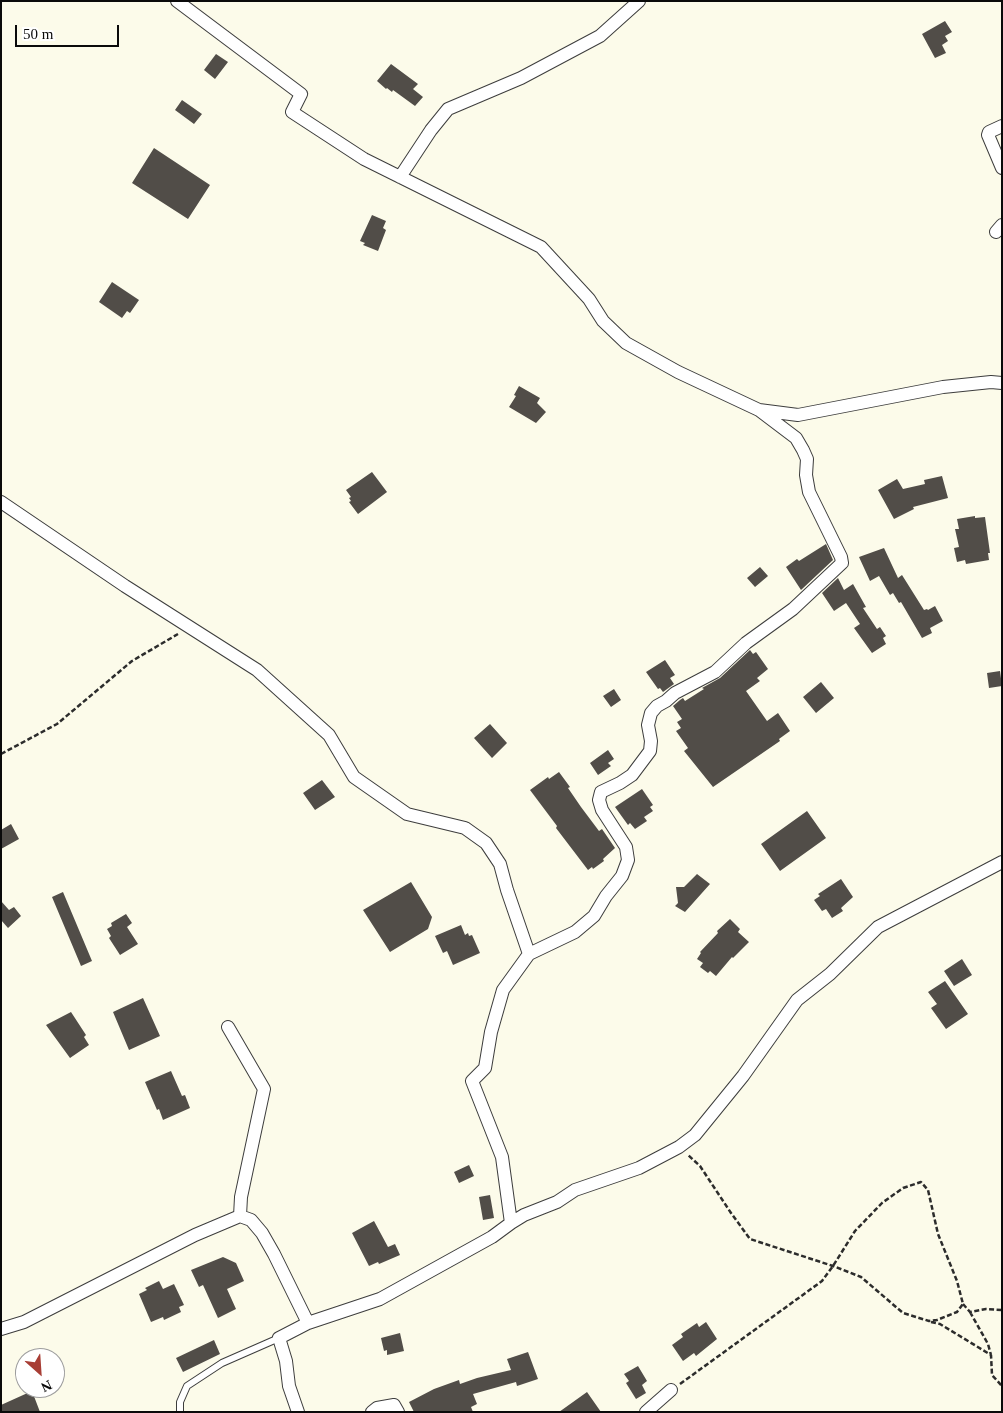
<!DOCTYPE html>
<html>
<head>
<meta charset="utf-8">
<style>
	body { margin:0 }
	#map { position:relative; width:1003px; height:1413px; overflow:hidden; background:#fcfbea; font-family:Georgia,serif }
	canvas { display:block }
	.frame { position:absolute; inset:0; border:2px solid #0a0a0a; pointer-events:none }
	.north { position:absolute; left:15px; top:1348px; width:50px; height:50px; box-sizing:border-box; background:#fff; border:1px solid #9d9d9d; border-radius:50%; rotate:154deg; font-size:14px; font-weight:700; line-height:20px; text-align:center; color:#0a0a0a }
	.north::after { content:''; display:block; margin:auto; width:18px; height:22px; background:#a83e35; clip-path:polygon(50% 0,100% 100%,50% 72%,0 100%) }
	.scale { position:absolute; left:15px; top:25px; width:104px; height:22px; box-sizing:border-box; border:2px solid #0a0a0a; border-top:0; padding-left:6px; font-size:15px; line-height:18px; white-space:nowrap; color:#0a0a0a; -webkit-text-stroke:4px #fff; paint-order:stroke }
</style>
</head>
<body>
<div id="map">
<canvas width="1003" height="1413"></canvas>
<div class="frame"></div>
<div class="north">N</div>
<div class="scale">50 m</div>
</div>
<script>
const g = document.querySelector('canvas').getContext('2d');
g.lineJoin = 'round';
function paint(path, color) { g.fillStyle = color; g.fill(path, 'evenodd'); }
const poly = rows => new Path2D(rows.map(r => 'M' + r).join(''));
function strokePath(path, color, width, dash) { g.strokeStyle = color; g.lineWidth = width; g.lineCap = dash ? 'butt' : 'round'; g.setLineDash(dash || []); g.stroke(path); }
const building = poly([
	[945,21,952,32,945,36,948,41,942,45,946,53,935,58,922,34],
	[216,54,228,62,215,79,204,70],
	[391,64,418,84,413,89,423,97,415,106,393,90,392,92,387,88,386,89,377,81],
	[182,100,202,114,194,124,175,110],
	[154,148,210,185,188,219,132,183],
	[372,215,386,221,383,228,386,230,378,251,363,245,365,243,360,241],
	[112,282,139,300,130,313,127,311,122,318,99,302],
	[519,386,540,398,537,403,546,412,536,423,509,407,516,396,514,395],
	[372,472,387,492,358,514,349,502,351,501,349,498,351,497,346,490],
	[942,476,948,498,913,507,914,509,894,519,878,490,897,479,903,489,925,484,924,480],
	[975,516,975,518,985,517,990,553,988,553,989,560,966,564,965,560,957,562,954,548,959,547,955,529,959,529,957,519],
	[826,544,833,560,801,590,786,567,797,559,799,561],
	[884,548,898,578,902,575,924,610,927,609,928,610,935,606,943,621,930,628,932,633,922,638,901,602,899,603,893,593,890,595,879,576,870,581,859,557],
	[760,567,768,576,755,587,747,578],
	[838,578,844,590,853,584,866,607,863,608,877,629,880,627,886,636,883,638,886,644,872,653,854,628,860,624,846,603,834,611,822,593],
	[750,650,753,654,756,652,768,669,757,678,760,681,746,691,767,721,778,713,790,731,779,739,780,741,713,787,684,751,688,748,676,731,681,728,677,722,682,719,673,706,680,700,683,698,685,701,704,689,702,688,720,678],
	[665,660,675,675,670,678,674,684,663,692,660,688,658,689,646,672],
	[1000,671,1002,686,989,688,987,673],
	[821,682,834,698,816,713,803,697],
	[614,689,621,700,611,707,603,696],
	[490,724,507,743,492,758,474,738],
	[608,750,614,759,608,763,611,766,598,775,590,763],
	[559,772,570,787,568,788,581,807,599,831,602,829,615,848,603,859,604,861,593,869,592,867,588,870,556,828,557,826,530,790,548,777,549,779],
	[322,780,335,797,315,810,303,793],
	[642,789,653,805,650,807,653,811,644,817,647,821,635,829,630,823,628,825,615,807],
	[807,811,826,838,780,871,761,844],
	[11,824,19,839,1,849,1,830],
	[697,874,710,884,685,912,675,906,678,903,676,887,684,887],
	[841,879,853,897,841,908,843,911,832,918,826,909,822,911,814,900,820,896,818,894],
	[411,882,432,917,428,929,390,952,363,910],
	[63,892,92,961,81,966,52,897],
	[1,901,9,910,14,907,21,916,8,928,1,920],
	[126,914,132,923,127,927,138,944,120,955,109,938,111,936,107,929,112,926,111,923],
	[730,919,740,929,738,932,749,942,733,958,732,957,716,976,710,971,708,973,700,967,703,963,697,959,701,953,700,952,718,933,717,931],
	[461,925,465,935,468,933,469,936,472,935,480,953,453,965,447,951,443,953,435,936],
	[962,959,972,975,954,986,944,971],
	[945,981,968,1014,946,1029,931,1008,937,1004,928,992],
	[143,998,160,1036,129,1050,113,1012],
	[71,1012,86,1035,84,1037,89,1045,70,1058,46,1025],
	[171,1071,182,1096,185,1095,190,1108,163,1120,159,1109,157,1110,145,1082],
	[469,1165,474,1176,459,1183,454,1172],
	[490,1195,494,1218,483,1220,479,1197],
	[374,1221,388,1247,395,1244,400,1255,379,1264,378,1262,369,1266,352,1233],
	[223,1257,236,1263,244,1281,227,1289,236,1309,218,1318,203,1285,199,1287,191,1270],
	[159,1281,163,1289,174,1284,184,1305,179,1307,181,1312,164,1320,163,1317,151,1322,139,1294,147,1290,145,1288],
	[706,1322,717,1339,696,1356,694,1353,683,1361,672,1345,683,1337,681,1334,697,1323,699,1327],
	[400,1333,404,1351,387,1355,387,1350,384,1351,381,1338],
	[214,1340,220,1354,183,1372,176,1358],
	[528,1352,538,1379,517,1386,516,1382,473,1394,477,1404,471,1407,473,1412,414,1412,409,1402,434,1389,459,1380,460,1384,477,1378,511,1370,507,1359],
	[638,1366,647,1381,642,1385,646,1393,636,1399,626,1383,629,1381,624,1374],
	[32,1391,40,1412,1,1412,1,1405],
	[587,1392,601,1412,559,1412]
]);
const path = poly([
	[1,754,57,724,132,661,178,634],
	[963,1304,970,1312,986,1309,1002,1310],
	[970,1312,988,1344,991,1355],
	[931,1322,940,1324,991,1355,992,1375,1002,1386],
	[680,1384,822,1281,833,1266,855,1231,882,1203,903,1188,921,1182,928,1190,938,1234,957,1281,963,1304,957,1312,937,1320,929,1321,903,1313,861,1277,833,1266,750,1239,731,1213,700,1166,688,1155]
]);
const service = poly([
	[180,1412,180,1402,187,1386,222,1363,279,1338]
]);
const minor = poly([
	[177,1,301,94,292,112,364,159,541,247,589,299,603,321,626,343,678,372,759,410,798,415,943,387,991,382,1002,383],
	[1002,126,989,132,988,135,1002,168],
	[400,177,431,130,448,109,521,78,600,36,639,1],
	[996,232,1002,225],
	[1,502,125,586,257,670,329,735,354,777,407,814,465,828,486,843,500,864,507,890,529,954],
	[240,1216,251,1220,262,1233,274,1254,308,1323,279,1338,286,1361,289,1386,298,1412],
	[511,1223,524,1215,557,1202,575,1190,639,1168,679,1147,695,1135,743,1076,797,1000,830,974,878,927,1002,862],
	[308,1323,380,1299,492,1237,511,1223,502,1157,472,1081,485,1068,491,1032,503,990,529,954,575,932,594,916,606,896,622,876,628,860,626,847,602,810,599,800,601,792,620,783,632,775,650,751,651,741,648,725,651,713,657,706,666,701,675,693,715,672,746,643,793,609,842,563,841,557,809,492,806,475,807,459,803,450,796,438,759,410],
	[1,1329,24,1322,195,1235,240,1216,241,1197,264,1089,228,1027],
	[372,1412,377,1408,394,1405,398,1412],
	[646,1412,671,1390]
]);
paint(building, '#514d48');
strokePath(service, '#3d3d3d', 8);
strokePath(minor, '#3d3d3d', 14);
strokePath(path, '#2c2c2c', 2.5, [5, 2.5]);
strokePath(service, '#fff', 6);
strokePath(minor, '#fff', 12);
</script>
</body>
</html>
